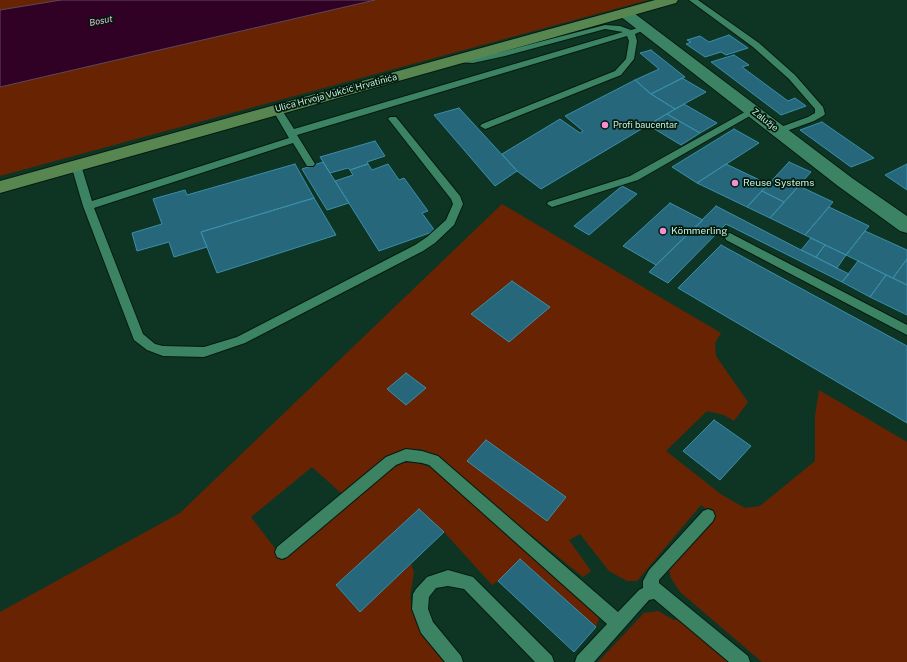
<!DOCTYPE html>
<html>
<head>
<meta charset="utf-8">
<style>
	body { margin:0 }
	canvas { display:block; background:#0e3524 }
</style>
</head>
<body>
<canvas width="907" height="662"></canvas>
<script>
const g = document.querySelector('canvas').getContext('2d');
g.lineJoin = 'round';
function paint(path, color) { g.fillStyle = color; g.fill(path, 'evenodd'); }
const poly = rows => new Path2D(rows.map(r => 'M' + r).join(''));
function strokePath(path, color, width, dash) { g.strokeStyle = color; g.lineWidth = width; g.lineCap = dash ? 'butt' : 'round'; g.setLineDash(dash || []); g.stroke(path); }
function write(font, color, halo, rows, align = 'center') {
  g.font = font + ' "Public Sans",sans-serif'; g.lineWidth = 3.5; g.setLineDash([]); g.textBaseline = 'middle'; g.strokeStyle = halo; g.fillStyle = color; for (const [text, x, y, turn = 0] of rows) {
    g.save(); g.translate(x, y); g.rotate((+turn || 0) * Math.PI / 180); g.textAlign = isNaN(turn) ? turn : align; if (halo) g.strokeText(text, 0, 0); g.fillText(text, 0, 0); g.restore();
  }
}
const green = poly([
	[0,0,61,0,0,10],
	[375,0,648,0,0,176,0,87],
	[502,204,721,333,715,343,716,356,748,402,734,421,724,415,707,411,666,451,722,495,745,508,760,506,815,461,815,416,819,390,907,442,907,662,762,662,680,592,671,578,669,569,711,522,715,516,701,505,637,581,627,581,609,571,580,534,569,540,591,571,583,577,431,454,420,449,400,452,384,458,341,493,312,467,251,517,284,560,393,468,403,463,414,462,430,467,487,515,594,610,599,619,596,627,520,559,498,581,492,585,444,532,419,509,336,586,360,612,411,564,414,572,410,597,413,613,427,641,444,662,0,662,0,612,180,513],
	[512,281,497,333,471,314],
	[658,611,674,620,685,620,735,662,598,662,644,613]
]);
const water = poly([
	[61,0,375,0,0,87,0,10,61,0]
]);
const building = poly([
	[729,35,748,48,726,55,721,52,705,57,686,44,691,42,687,40,700,36,709,42,729,35],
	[651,50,685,77,651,94,635,80,659,69,640,53,651,50],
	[734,55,749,65,742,67,788,101,795,98,806,106,781,115,711,62,734,55],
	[682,78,706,92,675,109,651,94,682,78],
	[635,80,651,94,675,109,541,189,517,171,502,154,560,119,580,133,583,131,565,116,635,80],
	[684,104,717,123,700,133,667,114,684,104],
	[459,108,517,171,495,186,434,115,459,108],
	[667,114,700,133,681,145,648,125,667,114],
	[822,122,874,158,851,167,800,130,822,122],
	[734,129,759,143,697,183,672,167,734,129],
	[375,141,385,156,367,162,368,164,350,170,348,168,330,173,320,157,375,141],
	[323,162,335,181,349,203,327,210,302,169,323,162],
	[789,162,811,172,784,202,762,191,789,162],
	[295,164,314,198,201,232,207,247,174,257,169,242,137,251,132,233,162,224,153,199,185,190,187,195,295,164],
	[368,164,372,170,388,164,399,180,404,178,428,211,422,213,435,231,379,251,335,181,353,175,350,170,368,164],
	[726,164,768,184,747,207,697,183,726,164],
	[907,164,907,190,885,175,907,164],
	[622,186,637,194,589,235,574,226,622,186],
	[799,186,833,202,805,235,770,218,799,186],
	[762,191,784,202,770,218,747,207,762,191],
	[314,198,336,235,217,273,201,232,314,198],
	[670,203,703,220,656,265,623,246,670,203],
	[716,206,801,250,849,274,842,282,726,224,668,283,649,272,716,206],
	[829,207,869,226,846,255,805,235,829,207],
	[865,231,907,250,907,259,893,278,846,255,865,231],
	[811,238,825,245,816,257,801,250,811,238],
	[721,245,907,346,907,423,678,288,721,245],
	[825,245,846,255,837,268,816,257,825,245],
	[907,259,907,285,893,278,907,259],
	[858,261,886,275,870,297,842,282,858,261],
	[886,275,907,285,907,315,870,297,886,275],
	[512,281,550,307,509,342,471,314,512,281],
	[406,373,426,388,406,405,387,389,406,373],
	[714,420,751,446,720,480,683,451,714,420],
	[486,440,566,497,547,521,467,461,486,440],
	[419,509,444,532,360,612,336,585,419,509],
	[520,559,596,627,574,652,498,581,520,559]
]);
const lane = poly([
	[689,0,698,0,759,43,795,75,823,107,825,114,823,116,814,121,781,133,775,133,773,131,775,129,808,117,815,113,815,109,789,79,753,47,689,0],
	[605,25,620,26,631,30,645,26,649,28,635,34,637,41,634,59,621,75,488,128,485,129,480,126,482,124,615,71,626,59,629,41,627,36,297,135,315,164,313,166,307,166,293,143,94,208,143,334,155,344,163,346,204,347,237,337,415,245,427,237,446,220,453,204,451,199,390,121,388,119,390,117,396,117,460,196,463,204,454,225,435,243,423,251,245,343,204,357,163,356,147,350,134,340,83,206,71,165,73,163,79,163,81,165,92,201,289,138,272,109,274,107,280,107,294,129,623,32,605,29,505,56,473,63,457,62,453,59,457,56,473,57,501,52,605,25],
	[752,108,755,109,757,111,755,113,638,180,552,207,547,204,548,202,630,176,752,108],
	[730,233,907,325,907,335,726,240,725,237,726,234,730,233],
	[406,449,422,451,438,456,618,612,639,590,643,588,643,581,649,570,703,511,708,509,713,511,715,516,713,521,659,580,659,583,748,656,750,662,729,662,654,599,649,600,594,662,575,662,577,656,607,624,429,465,422,463,406,461,396,465,287,557,282,559,277,557,275,552,277,547,386,457,406,449],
	[448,570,473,577,552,656,554,662,535,662,464,589,448,586,436,588,429,597,428,609,433,622,461,656,463,662,445,662,421,633,412,609,413,594,416,589,427,577,448,570]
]);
const street = poly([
	[625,9,630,10,852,178,907,216,907,233,900,231,838,186,620,16,618,13,620,10,625,9]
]);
const secondary = poly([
	[655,0,678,0,676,3,0,193,0,181,655,0]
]);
const markers = [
	[605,125,4,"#f591d2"],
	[735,183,4,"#f591d2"],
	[663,231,4,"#f591d2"]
];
const farWaternames = [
	["Bosut",101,21,-11]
];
const farStreetnames = [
	["Ulica Hrvoja Vukčić Hrvatinića",336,93,-15],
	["Zalužje",765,120,38]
];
const farPoinames = [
	["Profi baucentar",613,125]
];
const poiNames = [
	["Reuse Systems",743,183],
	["Kömmerling",671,231]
];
paint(green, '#672302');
paint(water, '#300124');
strokePath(water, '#5e485b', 1);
paint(building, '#26677b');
strokePath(building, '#398faa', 1);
strokePath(lane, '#041a10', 2);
strokePath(street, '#041a10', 2);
strokePath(secondary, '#041a10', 2);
paint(lane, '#3b8362');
paint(street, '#3b8362');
paint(secondary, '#588651');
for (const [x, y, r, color] of markers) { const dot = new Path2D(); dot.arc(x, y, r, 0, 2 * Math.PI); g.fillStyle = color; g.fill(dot); strokePath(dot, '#001b0e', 1.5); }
write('italic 9px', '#f6b9df', '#001b0e', farWaternames);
write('9px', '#cbeedb', '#001b0e', farStreetnames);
write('9px', '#cbeedb', '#001b0e', farPoinames, 'left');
write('10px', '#cbeedb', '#001b0e', poiNames, 'left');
</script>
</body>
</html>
